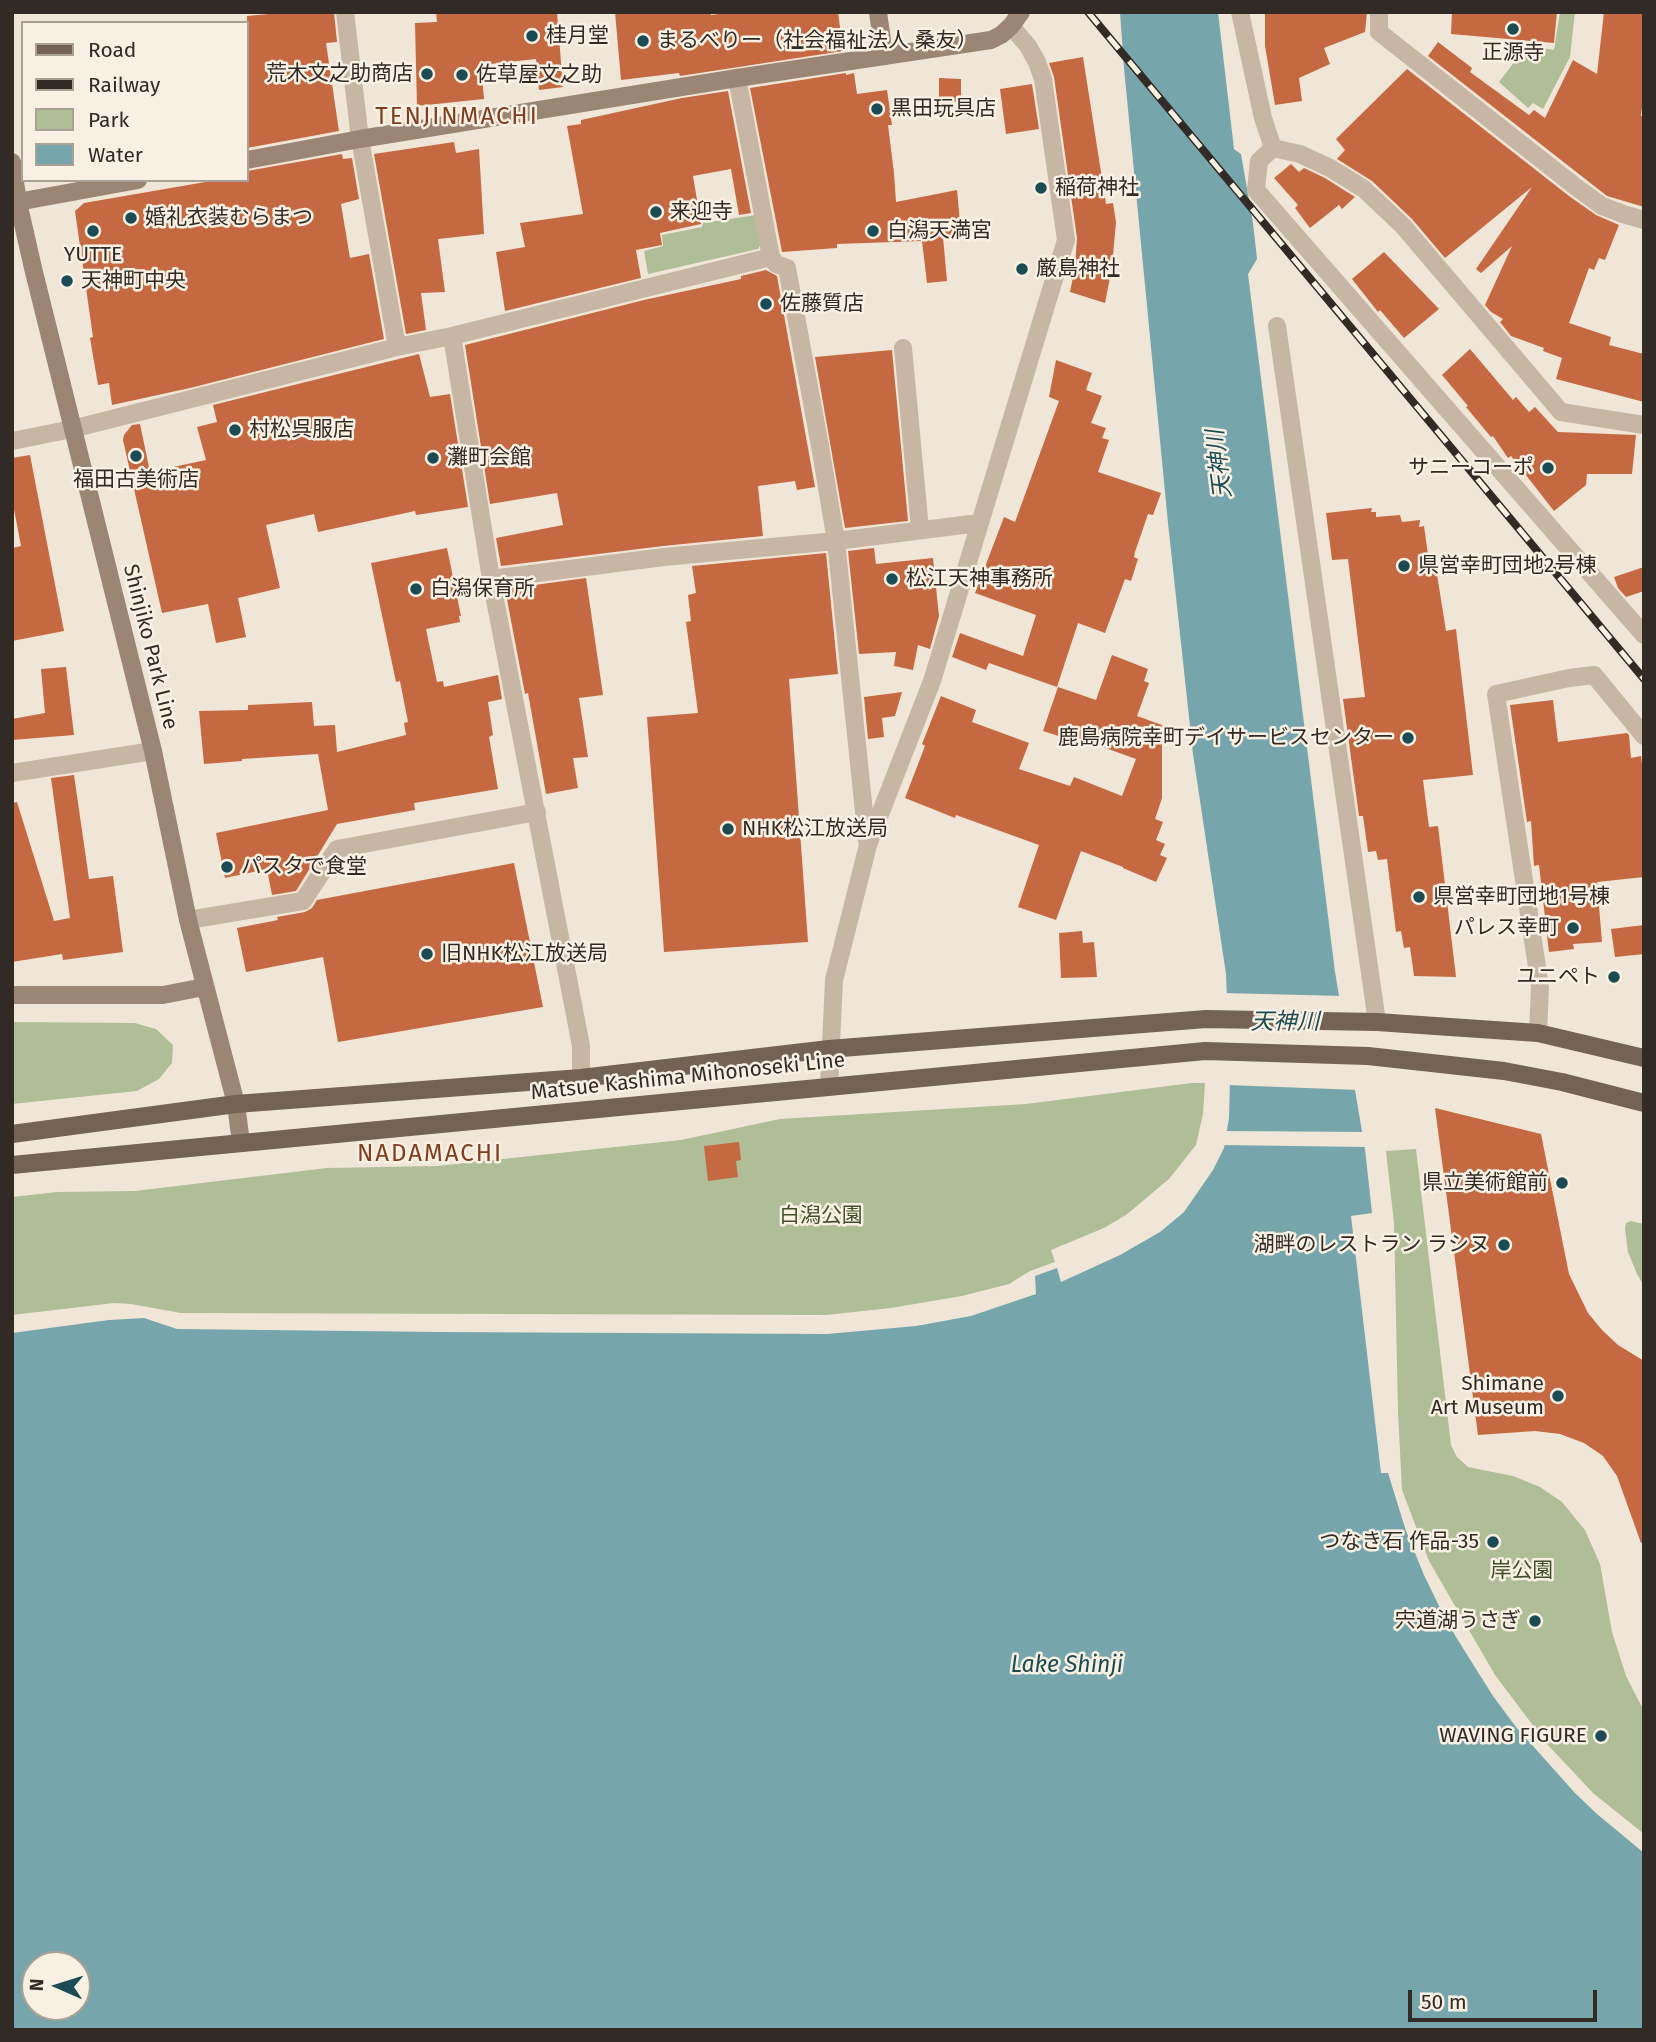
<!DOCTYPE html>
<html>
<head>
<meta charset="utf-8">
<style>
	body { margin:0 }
	#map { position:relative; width:1656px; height:2042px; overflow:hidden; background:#f0e6d7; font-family:"Fira Sans",sans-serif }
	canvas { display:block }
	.frame { position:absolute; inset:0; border:14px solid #322a25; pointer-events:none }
	.legend { position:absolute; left:21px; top:21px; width:228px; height:161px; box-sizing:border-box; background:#f8f0e2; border:2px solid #a9a196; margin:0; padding:9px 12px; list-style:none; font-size:21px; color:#322a25 }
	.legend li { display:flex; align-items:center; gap:14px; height:35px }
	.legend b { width:35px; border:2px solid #a9a196 }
	.north { position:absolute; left:21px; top:1951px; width:70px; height:70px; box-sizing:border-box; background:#f8f0e2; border:2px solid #a9a196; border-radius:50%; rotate:273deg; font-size:19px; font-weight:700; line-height:28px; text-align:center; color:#322a25 }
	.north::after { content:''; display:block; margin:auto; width:24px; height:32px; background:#1c4b53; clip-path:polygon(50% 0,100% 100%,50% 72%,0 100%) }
	.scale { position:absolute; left:1408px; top:1990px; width:189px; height:32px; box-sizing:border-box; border:4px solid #322a25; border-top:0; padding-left:9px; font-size:21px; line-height:24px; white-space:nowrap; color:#322a25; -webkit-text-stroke:5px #f8f0e2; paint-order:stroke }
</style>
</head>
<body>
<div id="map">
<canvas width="1656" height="2042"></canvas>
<div class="frame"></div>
<ul class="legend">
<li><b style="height:9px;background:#746256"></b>Road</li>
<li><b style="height:9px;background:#322a25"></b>Railway</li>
<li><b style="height:19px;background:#afbe97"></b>Park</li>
<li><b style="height:19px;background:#76a6ac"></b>Water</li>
</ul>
<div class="north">N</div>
<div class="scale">50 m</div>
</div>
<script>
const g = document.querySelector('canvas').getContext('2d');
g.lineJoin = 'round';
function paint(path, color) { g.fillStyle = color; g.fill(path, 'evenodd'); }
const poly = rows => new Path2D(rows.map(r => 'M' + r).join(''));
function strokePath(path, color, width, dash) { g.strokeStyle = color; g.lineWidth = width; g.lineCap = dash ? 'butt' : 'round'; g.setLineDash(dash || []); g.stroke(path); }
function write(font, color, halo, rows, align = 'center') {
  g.font = font + ' "Fira Sans","Noto Sans JP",sans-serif'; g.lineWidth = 5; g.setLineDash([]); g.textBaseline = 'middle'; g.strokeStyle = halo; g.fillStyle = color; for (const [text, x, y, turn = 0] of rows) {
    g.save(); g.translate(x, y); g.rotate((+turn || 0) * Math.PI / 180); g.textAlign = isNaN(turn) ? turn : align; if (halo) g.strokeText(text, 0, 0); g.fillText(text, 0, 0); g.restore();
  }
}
const green = poly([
	[1560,12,1575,12,1570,57,1543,109,1533,103,1528,108,1499,82,1527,45,1554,50],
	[756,215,761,244,758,249,648,274,644,251,663,246,662,235,702,227,703,223],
	[12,1022,135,1023,156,1029,173,1045,172,1063,159,1079,137,1091,12,1104],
	[1192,1083,1205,1083,1203,1114,1196,1145,1169,1179,1126,1215,1104,1228,1051,1250,1055,1262,1030,1271,1009,1284,962,1296,891,1308,826,1315,181,1313,131,1304,114,1303,12,1315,12,1197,57,1192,135,1191,327,1168,437,1166,681,1140,780,1119,1026,1104],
	[1416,1149,1451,1445,1457,1457,1468,1467,1513,1476,1540,1487,1562,1502,1585,1530,1600,1564,1612,1632,1626,1676,1644,1711,1644,1834,1593,1793,1547,1744,1495,1675,1429,1561,1402,1490,1398,1412,1394,1223,1386,1151],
	[1631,1221,1644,1224,1644,1286,1637,1274,1628,1252,1625,1229,1626,1223]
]);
const water = poly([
	[1120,12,1218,12,1234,149,1241,154,1253,223,1257,259,1248,274,1335,972,1365,1149,1372,1213,1351,1216,1381,1473,1388,1473,1406,1531,1424,1575,1441,1610,1456,1637,1493,1696,1516,1727,1575,1793,1597,1814,1644,1853,1644,2030,12,2030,12,1333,109,1320,144,1318,177,1329,440,1332,827,1334,916,1326,971,1316,1036,1294,1035,1276,1057,1268,1061,1282,1120,1255,1160,1232,1184,1212,1213,1170,1224,1148,1229,1118,1230,1079,1226,974,1193,754,1168,523,1124,68],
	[35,1965,77,1965,77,2007,35,2007]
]);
const pier = poly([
	[1223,993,1343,996,1359,1090,1227,1085],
	[1223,1131,1366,1132,1368,1147,1221,1145]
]);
const building = poly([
	[290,12,334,12,337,42,326,43,339,131,247,148,247,16],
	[436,12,557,12,563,87,539,90,536,59,481,65,484,99,417,106,415,23,437,22],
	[615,12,711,12,711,15,735,12,838,12,843,51,680,76,679,73,621,80],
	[1265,12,1367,12,1365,32,1324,48,1330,64,1299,78,1302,101,1275,105,1265,46],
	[1452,12,1557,12,1554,43,1451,34],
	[1604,12,1644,12,1644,90,1641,116,1644,116,1644,207,1607,196,1428,56,1438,42,1472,68,1470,72,1529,115,1534,110,1545,118,1573,60,1597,74],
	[1083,57,1106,204,1113,203,1116,222,1112,267,1105,303,1070,292,1075,267,1077,238,1054,77,1049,63],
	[1407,69,1569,196,1596,215,1619,225,1605,260,1599,258,1594,270,1589,268,1569,323,1611,337,1609,345,1644,354,1644,402,1556,379,1562,358,1543,351,1544,348,1511,336,1500,322,1503,319,1491,312,1485,305,1512,246,1481,273,1476,269,1532,187,1445,258,1412,219,1372,181,1337,159,1345,150,1336,139],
	[846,73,846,75,854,73,857,94,887,90,892,125,888,125,894,173,896,202,957,190,961,233,943,237,947,281,927,283,922,241,837,244,837,248,782,252,750,88],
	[939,78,961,79,961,102,939,101],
	[1032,84,1039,129,1006,134,1000,89],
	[728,91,751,213,739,215,731,169,693,176,701,224,660,233,662,245,636,250,641,278,505,311,496,252,525,247,520,223,583,214,567,126,581,124,581,120,682,98],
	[454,142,456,153,479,149,484,234,438,239,445,292,421,293,426,330,406,334,374,154],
	[342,154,343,159,352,158,359,199,341,204,350,258,369,254,384,339,190,388,112,405,109,383,98,385,90,338,93,337,75,211,84,203,217,180,247,180,247,171],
	[1291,164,1299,172,1304,168,1325,178,1355,197,1342,209,1339,205,1310,228,1295,208,1298,205,1274,178],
	[1384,252,1439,309,1404,338,1380,310,1378,312,1352,279],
	[766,270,777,276,815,487,797,490,795,481,758,486,763,536,663,546,501,566,496,538,563,525,557,493,490,504,465,345,644,300,741,279,741,276],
	[1470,349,1513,400,1516,397,1529,412,1535,407,1558,432,1636,435,1632,474,1587,474,1586,485,1554,511,1511,456,1508,458,1493,436,1491,437,1466,407,1468,406,1442,375],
	[892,350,908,521,845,528,815,357],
	[419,354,430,397,450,394,468,507,416,515,415,511,318,532,314,514,266,525,280,588,238,598,246,637,216,643,208,604,162,613,123,440,124,435,132,425,140,424,150,472,206,460,197,427,217,422,213,405],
	[1056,360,1092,373,1086,390,1102,396,1091,423,1106,428,1102,438,1109,440,1098,472,1161,493,1153,515,1148,514,1135,552,1134,557,1138,559,1131,581,1125,579,1105,633,1078,623,1057,687,989,663,986,670,952,657,960,633,1023,656,1036,615,975,593,1004,517,1015,522,1059,401,1049,397],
	[30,455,64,631,12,641,12,548,21,546,12,499,12,458],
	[1372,508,1371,512,1376,512,1376,517,1400,515,1402,522,1420,520,1419,527,1424,526,1429,562,1435,562,1446,631,1456,629,1473,775,1423,780,1429,827,1438,826,1456,977,1414,976,1410,947,1404,948,1401,931,1396,932,1387,859,1378,860,1376,851,1368,852,1363,816,1359,816,1343,699,1365,697,1348,559,1332,560,1326,513],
	[447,548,461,616,459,616,460,622,426,629,437,682,443,681,444,687,498,675,502,699,488,702,493,735,489,737,498,789,414,803,415,810,337,824,296,891,272,895,267,869,225,878,216,833,328,810,318,754,242,759,242,761,204,764,199,711,248,710,248,705,312,702,314,726,335,725,337,752,406,735,404,723,408,722,400,681,396,682,371,563],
	[874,548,876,564,933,558,939,616,930,649,918,645,913,670,894,666,896,652,859,654,848,551],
	[826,553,838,674,789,679,808,942,664,952,647,717,698,713,686,622,691,621,688,595,696,593,692,566],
	[1644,567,1644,591,1626,597,1618,588,1614,577],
	[586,578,603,695,579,698,588,757,573,758,578,788,546,794,528,693,525,694,505,589],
	[1112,655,1148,669,1144,681,1149,683,1137,716,1162,725,1162,798,1155,819,1163,822,1156,840,1165,844,1160,855,1167,858,1156,882,1123,868,1123,867,1081,851,1056,920,1018,907,1039,845,956,815,955,818,905,798,925,746,922,744,941,696,976,710,972,722,1029,743,1019,769,1070,786,1074,777,1122,796,1136,759,1075,737,1074,741,1043,731,1058,687,1096,700],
	[66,667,74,735,12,740,12,719,45,713,41,669],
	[902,692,895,716,882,718,884,737,868,739,864,697],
	[1553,700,1558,742,1627,733,1629,735,1631,758,1641,756,1644,780,1644,877,1597,882,1602,942,1573,944,1574,949,1549,952,1539,865,1534,866,1531,821,1527,822,1510,705],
	[74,775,89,879,113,876,123,952,63,960,62,954,12,962,12,803,17,802,54,921,70,918,51,778],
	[514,863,543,1007,338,1042,323,957,246,972,237,928,278,920,277,917,305,912,312,908,317,900],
	[1644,925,1644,954,1615,957,1611,929],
	[1082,931,1083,943,1094,942,1097,977,1061,978,1059,933],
	[1435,1108,1541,1134,1569,1274,1588,1313,1602,1330,1618,1345,1644,1361,1644,1542,1641,1543,1617,1476,1603,1456,1584,1443,1560,1434,1535,1431,1478,1435],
	[739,1142,741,1160,736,1161,738,1177,708,1181,704,1146]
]);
const street = poly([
	[345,12,360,139,397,347],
	[1240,12,1263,118,1273,148,1259,161,1256,190,1644,635],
	[1379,12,1379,32,1576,187,1602,206,1623,214,1644,220],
	[737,78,771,257,776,264,787,268,820,446,836,541,867,841],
	[1273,148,1300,154,1330,168,1364,189,1403,226,1561,412,1644,425],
	[1277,326,1377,1022],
	[452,336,491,579,581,1046,581,1078],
	[903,348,920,529],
	[12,441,72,429,397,347,452,336,771,257],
	[491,579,664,557,836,541,979,523],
	[12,773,153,751],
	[188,920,303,901,337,849,537,812],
	[1538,1033,1540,987,1496,694,1569,678,1594,675,1644,736],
	[829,1086,834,980,868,845,932,681,1066,240,1043,79,1037,62,1028,46,1011,26]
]);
const secondary = poly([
	[878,12,884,55],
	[247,160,360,139,737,78,991,40,1001,35,1011,26,1021,12],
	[12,162,18,202,33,268,153,751,188,920,236,1104,241,1143],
	[12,203,138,180],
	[12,995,163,995,204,987]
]);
const primary = poly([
	[12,1134,236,1104,581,1078,829,1049,1206,1019,1377,1022,1538,1033,1644,1058],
	[12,1165,1205,1051,1368,1056,1504,1071,1562,1082,1644,1103]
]);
const rail = poly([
	[1088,12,1644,679]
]);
const markers = [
	[1513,29,7,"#1c4b53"],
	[532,36,7,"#1c4b53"],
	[643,41,7,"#1c4b53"],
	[427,74,7,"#1c4b53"],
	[462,75,7,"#1c4b53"],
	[877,109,7,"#1c4b53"],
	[1041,188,7,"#1c4b53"],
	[656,212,7,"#1c4b53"],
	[131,218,7,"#1c4b53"],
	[93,231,7,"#1c4b53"],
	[873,231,7,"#1c4b53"],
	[1022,269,7,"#1c4b53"],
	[67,281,7,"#1c4b53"],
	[766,304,7,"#1c4b53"],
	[235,430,7,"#1c4b53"],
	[136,456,7,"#1c4b53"],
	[433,458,7,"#1c4b53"],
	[1548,468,7,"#1c4b53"],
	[1404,566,7,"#1c4b53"],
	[892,579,7,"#1c4b53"],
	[416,589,7,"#1c4b53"],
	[1408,738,7,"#1c4b53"],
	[728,829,7,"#1c4b53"],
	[227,867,7,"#1c4b53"],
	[1419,897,7,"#1c4b53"],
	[1573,928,7,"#1c4b53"],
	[427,954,7,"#1c4b53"],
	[1614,977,7,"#1c4b53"],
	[1562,1183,7,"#1c4b53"],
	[1504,1245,7,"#1c4b53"],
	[1558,1396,7,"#1c4b53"],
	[1493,1542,7,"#1c4b53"],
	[1535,1621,7,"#1c4b53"],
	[1601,1736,7,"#1c4b53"]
];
const poiNames = [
	["桂月堂",546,36],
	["まるべりー（社会福祉法人 桑友）",657,41],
	["正源寺",1513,53,"center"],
	["荒木文之助商店",413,74,"right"],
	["佐草屋文之助",476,75],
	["黒田玩具店",891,109],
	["稲荷神社",1055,188],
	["来迎寺",670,212],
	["婚礼衣装むらまつ",145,218],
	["白潟天満宮",887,231],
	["YUTTE",93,255,"center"],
	["厳島神社",1036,269],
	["天神町中央",81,281],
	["佐藤質店",780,304],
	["村松呉服店",249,430],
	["灘町会館",447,458],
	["サニーコーポ",1534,468,"right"],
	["福田古美術店",136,480,"center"],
	["県営幸町団地2号棟",1418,566],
	["松江天神事務所",906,579],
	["白潟保育所",430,589],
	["鹿島病院幸町デイサービスセンター",1394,738,"right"],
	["NHK松江放送局",742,829],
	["パスタで食堂",241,867],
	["県営幸町団地1号棟",1433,897],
	["パレス幸町",1559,928,"right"],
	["旧NHK松江放送局",441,954],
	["ユニペト",1600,977,"right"],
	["県立美術館前",1548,1183,"right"],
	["湖畔のレストラン ラシヌ",1490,1245,"right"],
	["Shimane",1544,1384,"right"],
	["Art Museum",1544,1408,"right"],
	["つなき石 作品-35",1479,1542,"right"],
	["宍道湖うさぎ",1521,1621,"right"],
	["WAVING FIGURE",1587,1736,"right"]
];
const streetNames = [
	["Shinjiko Park Line",150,647,76],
	["Matsue Kashima Mihonoseki Line",688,1077,-6]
];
const parkNames = [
	["白潟公園",821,1216],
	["岸公園",1522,1571]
];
const waterNames = [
	["天神川",1220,464,-97],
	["天神川",1285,1023],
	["Lake Shinji",1067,1666]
];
const quarterNames = [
	["TENJINMACHI",457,117],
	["NADAMACHI",430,1154]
];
paint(green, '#afbe97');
paint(water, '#76a6ac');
paint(pier, '#f0e6d7');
paint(building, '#c46941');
strokePath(street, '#c7b6a3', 18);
strokePath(secondary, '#9b8575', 18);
strokePath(primary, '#746256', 18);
strokePath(rail, '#322a25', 8);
strokePath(rail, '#f8f0e2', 5, [16]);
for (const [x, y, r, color] of markers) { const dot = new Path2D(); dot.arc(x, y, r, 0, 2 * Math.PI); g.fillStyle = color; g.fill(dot); strokePath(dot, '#f8f0e2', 2.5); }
write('21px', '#322a25', '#f8f0e2', poiNames, 'left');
write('21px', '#322a25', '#f8f0e2', streetNames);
write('21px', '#3f5029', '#f8f0e2', parkNames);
write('italic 23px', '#1c4b53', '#f8f0e2', waterNames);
g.letterSpacing = '2px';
write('24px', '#803d20', '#f8f0e2', quarterNames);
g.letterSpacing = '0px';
</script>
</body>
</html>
